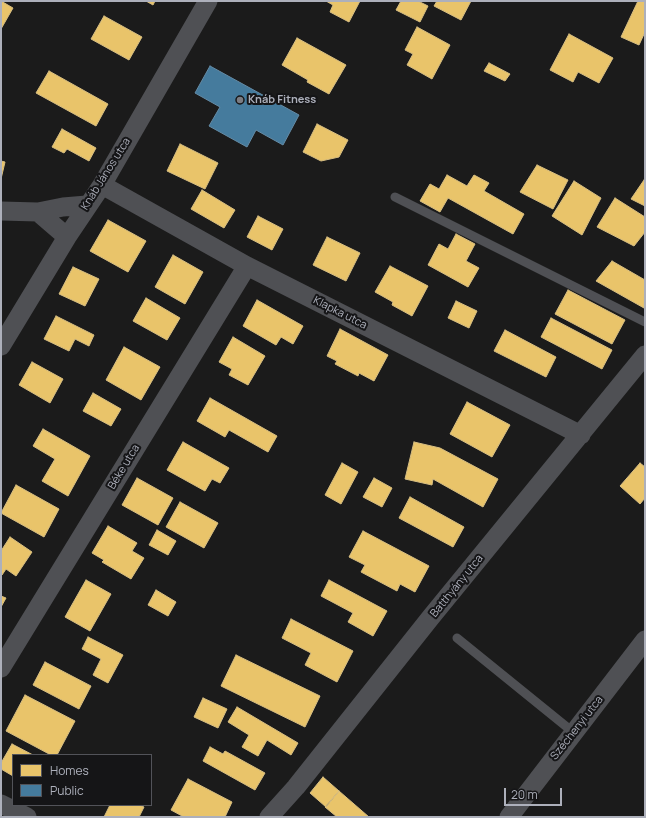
<!DOCTYPE html>
<html>
<head>
<meta charset="utf-8">
<style>
	body { margin:0 }
	#map { position:relative; width:646px; height:818px; overflow:hidden; background:#1b1b1b; font-family:Manrope,sans-serif }
	canvas { display:block }
	.frame { position:absolute; inset:0; border:2px solid #adb0bb; pointer-events:none }
	.legend { position:absolute; left:12px; top:754px; width:140px; height:52px; box-sizing:border-box; background:#151517; border:1px solid #525359; margin:0; padding:5px 7px; list-style:none; font-size:12px; color:#adb0bb }
	.legend li { display:flex; align-items:center; gap:8px; height:20px }
	.legend b { width:20px; border:1px solid #525359 }
	.scale { position:absolute; left:504px; top:788px; width:58px; height:18px; box-sizing:border-box; border:2px solid #adb0bb; border-top:0; padding-left:5px; font-size:12px; line-height:14px; white-space:nowrap; color:#adb0bb; -webkit-text-stroke:3px #151517; paint-order:stroke }
</style>
</head>
<body>
<div id="map">
<canvas width="646" height="818"></canvas>
<div class="frame"></div>
<ul class="legend">
<li><b style="height:11px;background:#e9c46a"></b>Homes</li>
<li><b style="height:11px;background:#457b9d"></b>Public</li>
</ul>
<div class="scale">20 m</div>
</div>
<script>
const g = document.querySelector('canvas').getContext('2d');
g.lineJoin = 'round';
function paint(path, color) { g.fillStyle = color; g.fill(path, 'evenodd'); }
const poly = rows => new Path2D(rows.map(r => 'M' + r).join(''));
function strokePath(path, color, width, dash) { g.strokeStyle = color; g.lineWidth = width; g.lineCap = dash ? 'butt' : 'round'; g.setLineDash(dash || []); g.stroke(path); }
function write(font, color, halo, rows, align = 'center') {
  g.font = font + ' Manrope,sans-serif'; g.lineWidth = 4; g.setLineDash([]); g.textBaseline = 'middle'; g.strokeStyle = halo; g.fillStyle = color; for (const [text, x, y, turn = 0] of rows) {
    g.save(); g.translate(x, y); g.rotate((+turn || 0) * Math.PI / 180); g.textAlign = isNaN(turn) ? turn : align; if (halo) g.strokeText(text, 0, 0); g.fillText(text, 0, 0); g.restore();
  }
}
const homes = poly([
	[1,1,13,8,1,29,1,1],
	[146,1,155,1,153,5,146,1],
	[326,1,360,1,349,22,330,12,333,5,326,1],
	[401,1,418,1,428,6,420,22,396,10,401,1],
	[437,1,471,1,461,20,434,6,437,1],
	[638,1,645,1,645,32,639,45,621,37,638,1],
	[104,16,142,37,129,60,91,39,104,16],
	[417,27,450,45,432,79,407,65,413,54,405,50,417,27],
	[569,34,613,58,599,83,578,72,573,82,550,70,569,34],
	[297,38,346,65,329,94,307,82,308,80,282,65,297,38],
	[489,63,510,74,505,81,484,71,489,63],
	[49,71,108,104,96,126,36,93,49,71],
	[317,124,348,140,339,157,321,161,303,152,317,124],
	[62,129,96,148,89,161,67,149,64,153,52,147,62,129],
	[180,144,218,163,205,189,167,171,180,144],
	[1,161,5,162,1,179,1,161],
	[537,165,568,180,553,209,520,192,537,165],
	[447,175,467,186,474,175,489,183,484,191,524,214,513,234,448,198,440,212,420,201,430,184,439,189,447,175],
	[644,180,645,181,645,206,631,199,644,180],
	[574,181,601,198,582,235,552,216,574,181],
	[202,190,235,210,224,228,191,209,202,190],
	[615,198,645,217,645,232,634,246,597,227,615,198],
	[258,216,283,229,272,250,247,237,258,216],
	[108,220,146,241,128,272,90,251,108,220],
	[456,234,475,244,466,261,479,268,468,287,428,265,439,244,448,249,456,234],
	[327,237,360,253,346,281,313,265,327,237],
	[173,255,203,272,185,304,155,287,173,255],
	[612,261,645,280,644,308,596,281,612,261],
	[390,266,428,286,412,316,392,305,393,302,375,292,390,266],
	[73,267,99,279,85,306,59,294,73,267],
	[568,290,625,320,612,344,555,314,568,290],
	[146,298,180,318,167,340,133,321,146,298],
	[257,300,303,326,293,344,281,337,276,345,243,326,257,300],
	[456,301,477,311,469,328,448,318,456,301],
	[56,316,94,335,89,346,75,339,69,351,44,339,56,316],
	[551,318,612,350,602,369,541,337,551,318],
	[340,329,388,355,374,381,359,373,358,376,335,364,337,361,327,356,340,329],
	[505,330,556,357,546,377,494,351,505,330],
	[233,337,265,356,248,385,229,375,232,369,219,362,233,337],
	[124,347,160,367,141,400,106,380,124,347],
	[32,362,63,379,50,403,19,385,32,362],
	[93,393,121,409,111,426,83,411,93,393],
	[210,398,277,436,268,452,229,430,225,437,197,421,210,398],
	[467,402,510,425,492,457,450,434,467,402],
	[43,429,90,456,68,496,42,481,55,459,33,446,43,429],
	[183,442,229,468,220,483,212,479,205,491,167,470,183,442],
	[414,442,440,448,498,479,483,507,433,479,432,485,405,479,414,442],
	[342,463,358,472,341,504,325,495,342,463],
	[640,463,645,467,645,498,640,504,620,486,640,463],
	[137,478,173,498,158,525,122,505,137,478],
	[374,478,392,488,382,507,363,497,374,478],
	[16,485,59,509,44,537,1,513,16,485],
	[410,497,464,527,453,547,399,518,410,497],
	[180,502,218,523,204,548,166,527,180,502],
	[108,526,137,543,132,551,144,558,131,579,102,562,104,560,92,553,108,526],
	[157,530,176,541,168,555,149,545,157,530],
	[363,531,429,566,415,592,400,584,397,591,361,572,365,565,349,557,363,531],
	[10,537,32,552,16,576,6,569,2,575,1,574,1,551,10,537],
	[86,580,111,594,90,631,65,617,86,580],
	[329,580,387,611,373,636,348,622,353,613,321,596,329,580],
	[156,590,176,602,168,616,148,605,156,590],
	[1,596,6,598,1,607,1,596],
	[291,619,353,651,337,682,305,665,311,653,282,638,291,619],
	[88,637,123,655,108,683,93,675,101,659,82,649,88,637],
	[236,655,320,696,305,727,221,686,236,655],
	[45,662,91,686,79,709,33,685,45,662],
	[25,695,75,721,57,755,51,755,6,731,25,695],
	[203,698,227,709,218,728,194,717,203,698],
	[237,707,298,743,291,755,267,740,258,756,242,747,249,735,228,722,237,707],
	[12,744,33,755,13,755,13,776,1,769,1,763,12,744],
	[210,747,223,754,225,751,265,773,255,790,203,761,210,747],
	[323,777,339,791,326,807,310,793,323,777],
	[188,779,232,802,225,817,184,817,171,810,188,779],
	[339,791,369,817,337,817,325,807,339,791],
	[110,805,139,805,144,807,139,817,104,817,110,805]
]);
const public = poly([
	[210,66,299,115,283,145,256,130,247,147,209,126,220,107,195,93,210,66]
]);
const service = poly([
	[395,197,645,322],
	[457,638,573,732]
]);
const minor = poly([
	[102,185,247,266,581,435],
	[1,211,38,212,63,207,87,205],
	[38,212,67,237],
	[1,346,67,237,102,185,208,1],
	[1,668,247,266],
	[1,804,27,817],
	[269,817,296,787,431,617,645,355],
	[509,817,645,640]
]);
const markers = [
	[240,100,4,"#7a7c83"]
];
const poiNames = [
	["Knáb Fitness",248,100]
];
const streetNames = [
	["Knáb János utca",106,174,-58],
	["Klapka utca",340,313,27],
	["Béke utca",124,467,-59],
	["Batthyány utca",457,586,-51],
	["Széchenyi utca",577,728,-52]
];
paint(homes, '#e9c46a');
strokePath(homes, '#d7be82', 1);
paint(public, '#457b9d');
strokePath(public, '#648ba6', 1);
strokePath(service, '#4f5054', 9);
strokePath(minor, '#4f5054', 19);
for (const [x, y, r, color] of markers) { const dot = new Path2D(); dot.arc(x, y, r, 0, 2 * Math.PI); g.fillStyle = color; g.fill(dot); strokePath(dot, '#151517', 1.5); }
write('bold 11px', '#adb0bb', '#151517', poiNames, 'left');
write('11px', '#adb0bb', '#151517', streetNames);
</script>
</body>
</html>
